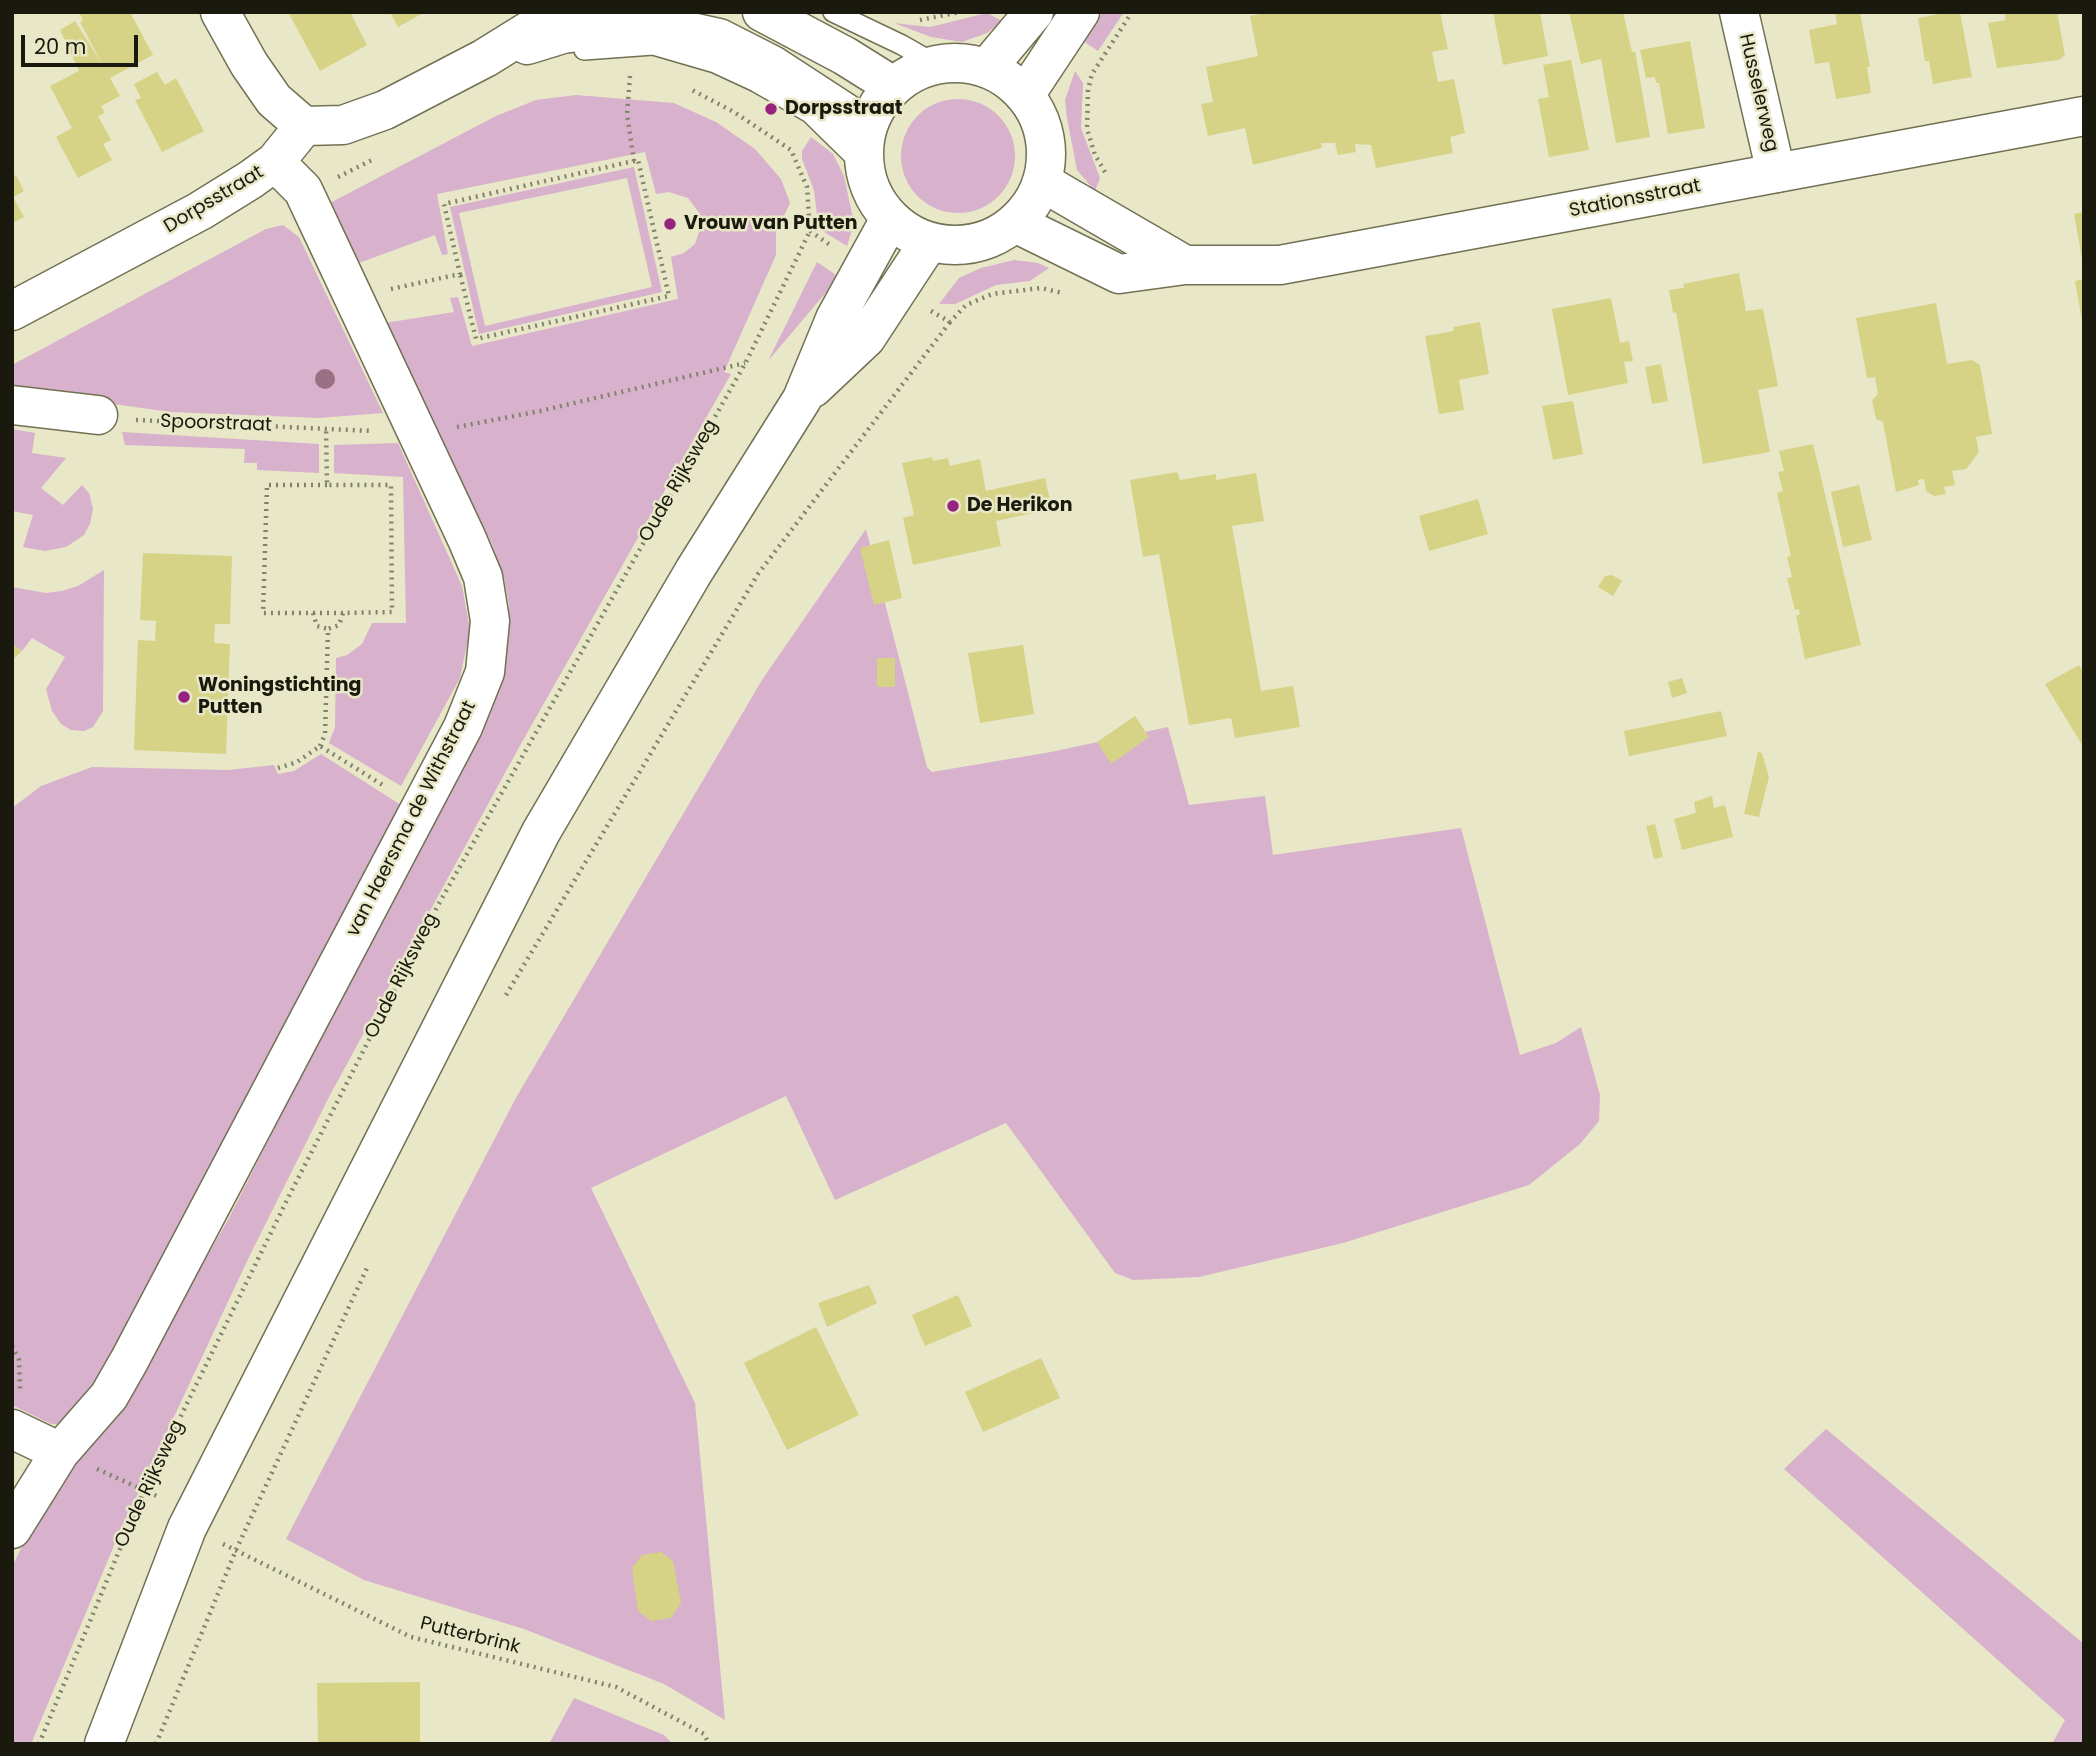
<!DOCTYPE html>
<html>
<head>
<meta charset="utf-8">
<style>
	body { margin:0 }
	#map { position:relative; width:2096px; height:1756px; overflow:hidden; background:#e8e7c7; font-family:Poppins,sans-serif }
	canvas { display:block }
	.frame { position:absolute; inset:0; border:14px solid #19190d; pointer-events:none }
	.scale { position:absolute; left:21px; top:35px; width:117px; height:32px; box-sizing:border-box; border:4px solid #19190d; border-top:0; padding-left:9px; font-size:21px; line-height:24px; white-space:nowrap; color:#19190d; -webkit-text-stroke:5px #e8e7c7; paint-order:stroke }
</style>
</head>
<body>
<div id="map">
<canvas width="2096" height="1756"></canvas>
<div class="frame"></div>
<div class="scale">20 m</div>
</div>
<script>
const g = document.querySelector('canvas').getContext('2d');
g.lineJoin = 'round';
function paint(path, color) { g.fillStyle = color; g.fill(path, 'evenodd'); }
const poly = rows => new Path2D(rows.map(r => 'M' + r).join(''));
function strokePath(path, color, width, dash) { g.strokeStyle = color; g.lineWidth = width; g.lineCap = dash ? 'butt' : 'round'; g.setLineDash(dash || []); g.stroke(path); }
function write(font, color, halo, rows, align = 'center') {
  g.font = font + ' Poppins,sans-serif'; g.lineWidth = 5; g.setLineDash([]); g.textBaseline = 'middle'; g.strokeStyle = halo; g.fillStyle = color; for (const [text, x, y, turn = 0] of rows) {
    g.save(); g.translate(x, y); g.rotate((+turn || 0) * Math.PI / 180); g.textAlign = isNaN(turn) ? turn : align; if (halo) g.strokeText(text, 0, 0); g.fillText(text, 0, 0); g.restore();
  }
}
const green = poly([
	[1103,12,1124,12,1098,51,1083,41],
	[987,13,1002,21,987,33,962,42,931,37,894,23,930,27],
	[1075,71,1083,83,1081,128,1100,178,1095,191,1077,170,1067,118,1065,100],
	[576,95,674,103,716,122,755,149,781,179,790,203,776,233,776,255,724,372,731,374,518,749,329,1097,248,1259,118,1536,31,1744,12,1744,12,1567,32,1526,161,1338,229,1218,497,690,508,645,509,605,504,578,492,544,385,323,454,312,450,298,458,297,472,346,678,299,671,257,684,253,695,244,702,223,700,214,688,198,669,192,656,194,645,152,437,194,448,254,442,255,435,235,359,263,330,203,496,116,536,100],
	'901 156a57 57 0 1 1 114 0a57 57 0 1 1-114 0Z',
	[811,137,833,154,844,176,854,223,847,246,824,232,818,224,814,190,802,159,802,151],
	[634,167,662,292,479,334,450,207],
	[627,178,652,287,485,326,459,213],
	[283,225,299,237,383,413,319,418,171,412,12,390,12,365,266,229],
	[1014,260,1038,263,1049,268,1030,281,996,285,955,304,939,304,959,278,981,268],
	[817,262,839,277,768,361],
	[12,429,35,433,32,453,66,458,41,488,63,505,82,485,89,493,93,509,90,524,84,535,66,547,45,551,23,547,33,515,12,511],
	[122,432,319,444,319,473,257,470,257,463,244,463,245,449,125,445],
	[398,443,462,586,470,630,460,678,401,786,329,743,335,727,336,658,347,655,362,644,372,623,406,623,403,477,334,473,334,445],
	[866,529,927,767,932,772,1051,752,1168,727,1189,805,1265,796,1273,855,1461,828,1520,1055,1556,1043,1581,1027,1600,1095,1599,1121,1580,1144,1529,1185,1343,1243,1199,1277,1133,1280,1115,1273,1006,1123,835,1200,786,1096,591,1188,695,1403,725,1720,664,1684,524,1629,364,1580,286,1539,517,1096,762,680],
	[104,570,103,711,93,727,84,731,71,730,61,724,52,711,46,689,65,657,32,638,22,651,12,644,12,587,46,593,62,591,78,586],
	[321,754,404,807,130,1339,67,1424,51,1424,12,1405,12,808,41,786,92,767,228,770,274,765,278,774,294,771],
	[1826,1429,2084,1644,2084,1744,2052,1744,2065,1720,1784,1469],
	[574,1698,664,1735,673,1744,549,1744]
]);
const building = poly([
	[79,12,130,12,153,55,110,78,120,96,101,106,105,113,98,116,111,140,103,144,112,160,78,178,56,137,72,128,50,86,79,71,60,30,75,21,102,64,80,22,83,21],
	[288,12,350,12,367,45,320,71],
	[390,12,425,12,398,27],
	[1270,12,1440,12,1448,49,1432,52,1438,82,1454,79,1465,133,1450,137,1453,153,1376,168,1371,145,1355,144,1356,152,1338,155,1335,143,1321,143,1322,148,1253,165,1245,128,1208,136,1201,104,1213,102,1206,67,1258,56,1250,16],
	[1493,12,1540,12,1548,56,1503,65],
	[1569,12,1623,12,1632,52,1635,51,1650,137,1616,143,1601,59,1581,64],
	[1835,12,1860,12,1870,67,1867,67,1871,93,1836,99,1829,62,1815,64,1809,30,1837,24],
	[1950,12,1960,12,1972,77,1933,84,1929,61,1925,61,1918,18],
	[2004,12,2057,12,2065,55,2059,60,1997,68,1988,23,2006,20],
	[1690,41,1705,128,1668,134,1659,83,1656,83,1655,77,1646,78,1640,50],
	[1571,60,1589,150,1549,157,1538,99,1549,97,1543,65],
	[157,72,165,85,176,78,204,131,162,152,135,100,141,98,134,84],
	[16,175,24,191,13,197,24,217,12,223,12,177],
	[2084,212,2084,259,2082,259,2074,214],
	[1739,273,1746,311,1763,309,1778,386,1758,390,1770,452,1703,464,1676,312,1673,313,1669,290,1684,288,1683,284],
	[2084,279,2084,319,2082,320,2075,281],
	[1611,298,1620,343,1629,341,1633,361,1624,362,1628,383,1568,395,1552,309],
	[1936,303,1947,364,1972,360,1980,365,1992,434,1976,437,1979,452,1966,469,1952,471,1955,485,1944,487,1946,494,1934,496,1926,491,1924,479,1918,480,1919,485,1896,492,1883,422,1876,419,1872,400,1878,394,1875,377,1867,378,1856,318],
	[1480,322,1489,374,1459,380,1464,410,1439,414,1425,336,1454,331,1453,327],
	[1661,364,1668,401,1652,404,1645,367],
	[1573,401,1583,454,1553,460,1542,406],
	[1813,444,1861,645,1805,659,1796,616,1800,614,1799,609,1795,610,1787,578,1792,577,1787,557,1791,556,1777,493,1783,491,1778,472,1784,471,1779,451],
	[932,457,933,461,948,458,950,466,980,459,986,491,1045,478,1052,509,996,521,1001,546,913,565,903,518,914,515,902,463],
	[1177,472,1180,480,1216,474,1216,480,1256,473,1264,521,1232,526,1261,691,1293,686,1300,727,1235,738,1231,718,1189,725,1159,554,1143,557,1130,480],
	[1859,485,1872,540,1843,547,1831,492],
	[1478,499,1488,534,1429,551,1419,516],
	[889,540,902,598,874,605,860,548],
	[143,553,232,556,230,624,215,624,214,643,230,644,226,754,134,750,138,640,155,641,156,621,140,620],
	[1612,575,1622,581,1613,596,1598,587,1605,576],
	[12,644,22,651,12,660],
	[1023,645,1034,714,980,723,968,653],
	[877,658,895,658,895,687,877,687],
	[2079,665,2084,673,2084,748,2045,684],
	[1682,678,1687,693,1672,698,1668,682],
	[1721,711,1727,736,1629,756,1624,731],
	[1135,716,1149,737,1111,764,1097,742],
	[1758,752,1762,753,1769,777,1759,817,1744,814],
	[1712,796,1714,808,1725,805,1733,837,1682,850,1674,819,1696,813,1694,802],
	[1655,824,1663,857,1654,859,1646,826],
	[869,1285,877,1303,827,1327,818,1303],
	[958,1295,972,1326,925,1346,912,1315],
	[816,1327,859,1415,787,1450,744,1363],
	[1041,1358,1060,1398,983,1432,965,1392],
	[661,1552,673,1561,681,1603,671,1618,651,1621,638,1611,632,1568,642,1555],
	[420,1682,420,1744,318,1744,317,1683]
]);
const path = poly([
	[920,20,960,12],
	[630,76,627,114,634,161],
	[1105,172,1095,155,1087,129,1088,90,1092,74,1132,12],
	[338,177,374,159],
	[810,231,833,247],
	[391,289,460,274,444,204,638,160,669,296,476,339,460,274],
	[931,311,950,322,966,305,992,294,1041,288,1062,293],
	[136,420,372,431],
	[457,427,540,411,745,363],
	[327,485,267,485,263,613,313,613,317,626,328,629],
	[313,613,343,613],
	[320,746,325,734,328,629,339,625,343,613,392,612,391,485,327,485,326,428],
	[278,768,297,762,320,746,386,787],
	[506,995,758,574,950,322],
	[12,1346,19,1360,20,1391],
	[97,1469,159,1497],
	[223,1544,411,1637,616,1687,704,1734,709,1744],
	[39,1744,144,1491,289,1196,437,907,746,362,810,231,807,187,791,150,734,112,692,90],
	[156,1744,236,1550,367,1268]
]);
const service = poly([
	[833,12,902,45,935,64],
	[584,50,653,45,715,63,756,82,810,113,864,166]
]);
const minor = poly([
	[1739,12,1776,173],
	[12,311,200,211,250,180,275,162,304,126],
	[12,405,98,415],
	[12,1429,60,1452],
	[12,1529,60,1452,109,1396,129,1361,463,727,485,672,490,621,483,577,467,539,303,190,275,162]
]);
const tertiary = poly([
	[220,12,249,64,274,100,304,126,343,125,385,110,485,58,559,12],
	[762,12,845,56,893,86],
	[527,45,563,34,631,25,664,26,719,38,772,65,867,127],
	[1042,182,1185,265],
	[1015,223,1119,274,1185,265,1280,265,2084,116]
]);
const primary = poly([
	'864 154a91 91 0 1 1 182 0a91 91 0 1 1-182 0Z',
	[987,68,1034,12],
	[1025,95,1080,12],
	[813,388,866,338,929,242],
	[104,1744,187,1528,541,832,694,571,802,399,835,319,890,219]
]);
const trees = [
	[325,379]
];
const markers = [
	[771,109,7,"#962381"],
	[670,224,7,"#962381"],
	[953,506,7,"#962381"],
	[184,697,7,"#962381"]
];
const streetNames = [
	["Husselerweg",1758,93,77],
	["Stationsstraat",1635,199,-11],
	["Dorpsstraat",214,200,-31],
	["Spoorstraat",216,424,2],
	["Oude Rijksweg",679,481,-60],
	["van Haersma de Withstraat",412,819,-63],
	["Oude Rijksweg",402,976,-63],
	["Oude Rijksweg",150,1484,-65],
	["Putterbrink",470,1636,14]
];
const poiNames = [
	["Dorpsstraat",785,109],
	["Vrouw van Putten",684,224],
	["De Herikon",967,506],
	["Woningstichting",198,686],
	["Putten",198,708]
];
paint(green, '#d8b1cd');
paint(building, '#d6d387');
strokePath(service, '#727154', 22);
strokePath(minor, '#727154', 41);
strokePath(tertiary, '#727154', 41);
strokePath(primary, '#727154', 41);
strokePath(path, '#83836d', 4.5, [2, 5]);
strokePath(service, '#fff', 19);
strokePath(minor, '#fff', 38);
strokePath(tertiary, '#fff', 38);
strokePath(primary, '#fff', 38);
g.fillStyle = '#9a7084';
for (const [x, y] of trees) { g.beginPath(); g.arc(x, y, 10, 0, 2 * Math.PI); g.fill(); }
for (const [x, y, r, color] of markers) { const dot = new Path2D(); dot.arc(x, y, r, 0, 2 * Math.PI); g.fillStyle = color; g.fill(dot); strokePath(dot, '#e8e7c7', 2.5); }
write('19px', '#19190d', '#e8e7c7', streetNames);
write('bold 19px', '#19190d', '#e8e7c7', poiNames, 'left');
</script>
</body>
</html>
